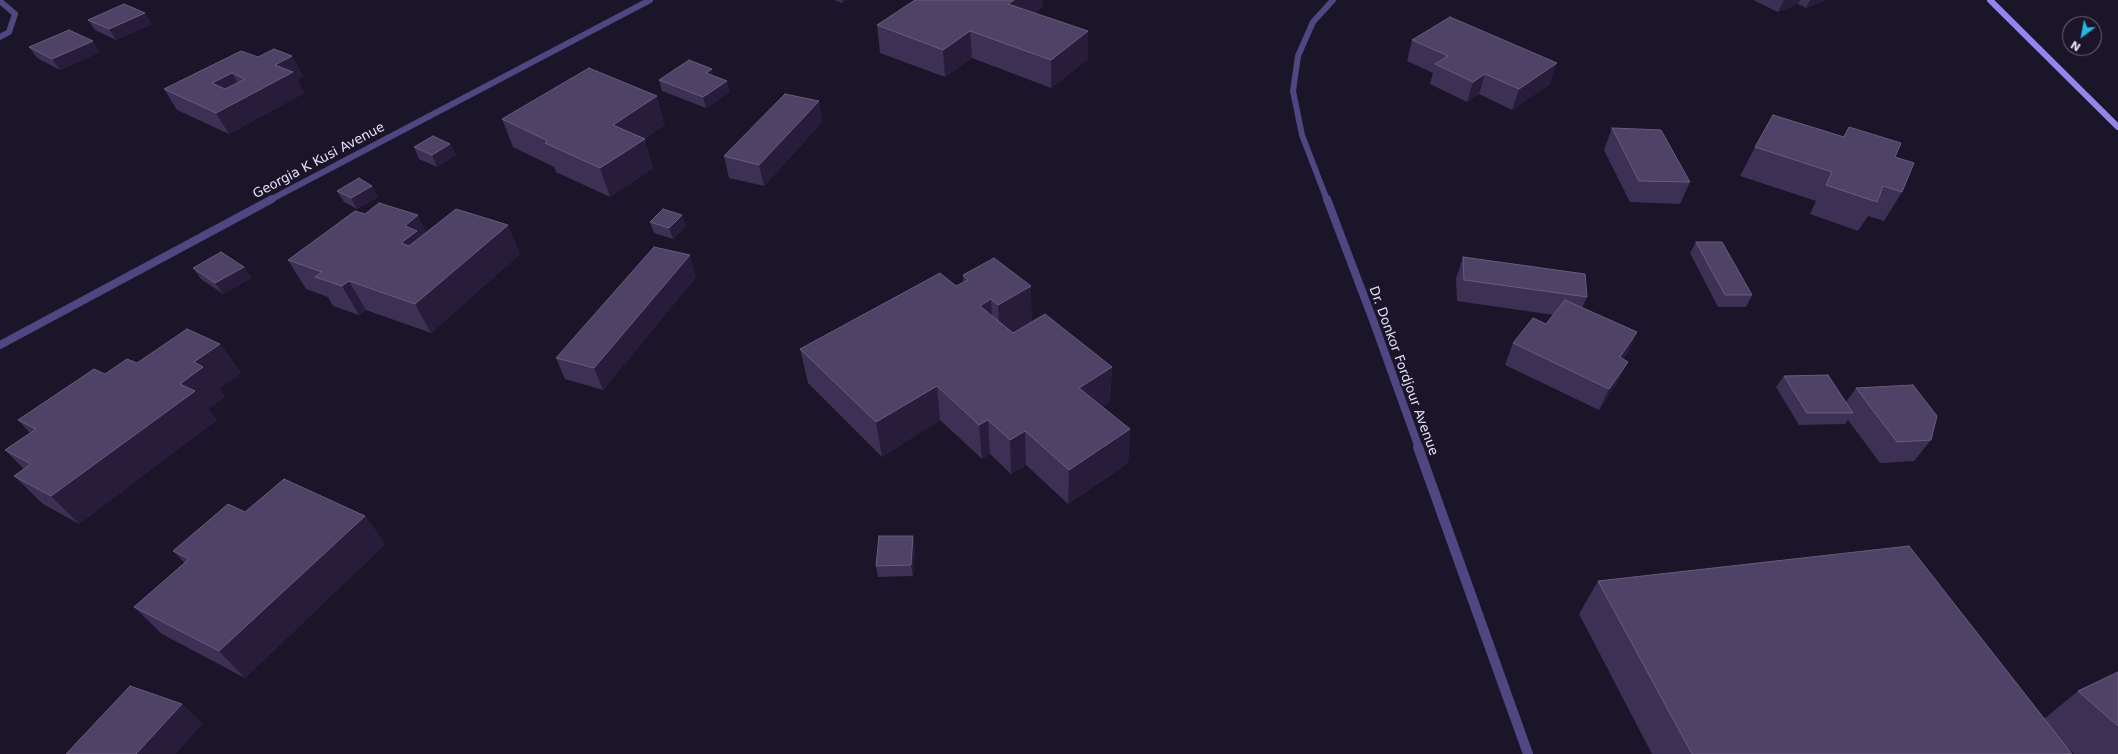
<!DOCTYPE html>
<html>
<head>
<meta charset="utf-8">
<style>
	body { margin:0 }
	#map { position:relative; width:2118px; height:754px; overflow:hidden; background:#1b1529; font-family:"DejaVu Sans",sans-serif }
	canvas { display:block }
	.north { position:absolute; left:2062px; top:16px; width:40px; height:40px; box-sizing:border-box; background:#1b1529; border:1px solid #6d677d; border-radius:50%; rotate:212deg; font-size:11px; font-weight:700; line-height:16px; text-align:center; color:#e7e1fb }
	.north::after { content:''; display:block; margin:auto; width:14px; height:18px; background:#26b7e1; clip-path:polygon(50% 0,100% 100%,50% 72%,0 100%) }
</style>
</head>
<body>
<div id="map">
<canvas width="2118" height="754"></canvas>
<div class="north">N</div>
</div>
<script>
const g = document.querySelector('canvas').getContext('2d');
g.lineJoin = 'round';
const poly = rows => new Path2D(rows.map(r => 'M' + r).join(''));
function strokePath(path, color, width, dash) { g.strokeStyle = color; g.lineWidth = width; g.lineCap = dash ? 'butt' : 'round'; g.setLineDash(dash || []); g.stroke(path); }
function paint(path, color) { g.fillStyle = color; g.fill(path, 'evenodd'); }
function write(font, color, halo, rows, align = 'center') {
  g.font = font + ' "DejaVu Sans",sans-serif'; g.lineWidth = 3.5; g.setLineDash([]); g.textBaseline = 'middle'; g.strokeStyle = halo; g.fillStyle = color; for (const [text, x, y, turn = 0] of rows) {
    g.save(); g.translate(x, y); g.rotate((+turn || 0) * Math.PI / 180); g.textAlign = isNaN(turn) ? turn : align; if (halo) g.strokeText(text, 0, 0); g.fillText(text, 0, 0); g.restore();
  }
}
const service = poly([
	[0,1,15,14,9,32,0,37]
]);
const minorFar2 = poly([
	[270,200,650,0],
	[1327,200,1302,135,1293,91,1298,56,1313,22,1333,0]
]);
const minorFar1 = poly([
	[1327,199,1373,320,1419,448],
	[0,345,272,199]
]);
const minor = poly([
	[1418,447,1528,754]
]);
const secondary = poly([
	[1990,0,2118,127]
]);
const wall = poly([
	[834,0,847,0,842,3],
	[1753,0,1826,0,1806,8,1798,4,1778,12],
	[1043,6,1034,13,1088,31,1088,59,1051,88,972,58,945,77,880,53,877,25],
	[88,20,152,24,116,40,95,30],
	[1412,40,1550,84,1512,110,1479,94,1467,102,1430,84,1433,73,1407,61],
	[29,47,100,52,60,70,37,58],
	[292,56,303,76,297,80,304,93,229,134,177,110,164,89,258,57],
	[714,76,730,92,706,108,662,91,659,80],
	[819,101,822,122,764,186,729,178,724,156],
	[502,119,665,125,644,139,653,168,610,197,556,172,554,167,513,147],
	[1849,127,1895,157,1902,192,1884,221,1868,216,1858,231,1810,214,1816,201,1740,176,1755,147,1843,137],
	[1612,128,1690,182,1680,204,1630,202,1604,150],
	[450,144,456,155,437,167,419,159,414,147],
	[372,186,378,197,357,209,344,202,337,191],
	[682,215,686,226,673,239,654,233,650,222],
	[508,225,520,254,431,333,366,310,359,315,333,306,328,297,306,289,288,260,426,232],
	[1696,242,1752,295,1746,307,1718,307,1690,253],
	[1463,257,1587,297,1582,308,1637,332,1627,354,1623,359,1617,383,1599,410,1505,365,1513,343,1546,324,1554,315,1457,301,1456,279],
	[244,267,251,278,223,294,201,279,193,268],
	[963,275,1032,321,1012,332,1013,333,1112,367,1110,402,1102,407,1130,429,1128,463,1068,504,1026,465,1011,474,990,454,982,459,940,420,882,457,808,383,800,349,956,286,963,282],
	[696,277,603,390,565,379,556,358],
	[220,344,241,373,219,389,225,397,208,409,217,420,79,524,43,504,14,476,24,469,5,450,30,433,18,420,137,363],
	[1784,376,1846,402,1856,388,1931,440,1914,461,1880,463,1848,420,1845,424,1799,425,1776,387],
	[245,512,365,516,385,544,245,678,162,634,134,607,185,563,173,551],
	[915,547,913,576,878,577,876,566],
	[1598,581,2044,719,2078,691,2118,672,2118,754,2074,754,2065,745,2072,754,1652,754,1579,614]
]);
const shadedWall = poly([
	[842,0,847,0,842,3],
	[1014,0,1043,0,1043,6,1009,31,1008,4],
	[1784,0,1800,0,1798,4,1778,12],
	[1810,0,1826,0,1806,8],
	[145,13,152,24,116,40,109,29],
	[970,31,972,58,945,77,943,50],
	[1088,31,1088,59,1051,88,1051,60],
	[93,41,100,52,60,70,52,59],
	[292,56,303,76,297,80,304,93,229,134,216,113,275,65],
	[1557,63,1550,84,1512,110,1519,89],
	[712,69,714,80,706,73],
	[232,73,244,93,225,103,212,83],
	[1485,74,1479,94,1467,102,1473,82],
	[727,81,730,92,706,108,703,97],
	[657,96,665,125,622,153,613,125],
	[819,101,822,122,764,186,759,165],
	[645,139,653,168,610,197,600,168],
	[450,144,456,155,437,167,432,155],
	[372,186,378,197,357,209,351,198],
	[418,215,432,244,426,250,401,243,405,226],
	[682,215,686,226,673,239,669,228],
	[508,225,520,254,431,333,415,304],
	[690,255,696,277,603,390,594,368],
	[244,267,251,278,223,294,215,283],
	[349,281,366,310,359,315,342,286],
	[1031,286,1032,321,1000,339,998,305],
	[991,299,993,334,980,306],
	[1637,332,1627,354,1609,379,1620,357],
	[220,344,241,373,219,389,225,397,208,409,217,420,79,524,51,496,180,384,194,362],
	[1628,362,1617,383,1599,410,1609,389],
	[1112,367,1110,402,1079,423,1079,388],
	[937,386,940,420,882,457,876,422],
	[988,420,990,454,982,459,979,425],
	[1130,429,1128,463,1068,504,1069,470],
	[1025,431,1026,465,1011,474,1010,440],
	[365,516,385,544,245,678,219,651],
	[913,536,915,547,913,576,911,565],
	[182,704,203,723,176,754,136,754]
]);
const building = poly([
	[915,0,1014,0,1008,4,1088,31,1051,60,970,31,943,50,877,25,915,0],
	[124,4,145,13,109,29,88,20,124,4],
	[1450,17,1557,63,1519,89,1485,74,1473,82,1435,64,1448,56,1412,40,1450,17],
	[69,30,93,41,52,59,29,47,69,30],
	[274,49,292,56,275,65,293,72,216,113,164,89,241,51,258,57,274,49],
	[232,73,245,79,225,89,212,83,232,73],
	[689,60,712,69,706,73,727,81,703,97,659,80,689,60],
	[589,68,657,96,613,125,645,139,600,168,545,143,548,141,502,119,589,68],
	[785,94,819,101,759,165,724,156,785,94],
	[1773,115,1844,137,1849,127,1901,143,1895,157,1914,163,1902,192,1883,186,1877,202,1826,185,1832,172,1755,147,1773,115],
	[1612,128,1661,130,1690,182,1639,181,1612,128],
	[433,136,450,144,432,155,414,147,433,136],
	[359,178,372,186,351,198,337,191,359,178],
	[379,203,418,215,405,226,417,231,401,243,409,246,456,209,508,225,415,304,349,281,342,286,315,277,322,272,288,260,355,211,365,214,379,203],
	[663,209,682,215,669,228,650,222,663,209],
	[1696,242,1722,242,1752,295,1725,295,1696,242],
	[654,247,690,255,594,368,556,358,654,247],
	[221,252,244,267,215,283,193,268,221,252],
	[1463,257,1585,274,1587,297,1464,280,1463,257],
	[994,258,1031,286,998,305,991,299,980,306,1013,333,1045,314,1112,367,1079,388,1130,429,1069,470,1025,431,1010,440,988,420,979,425,937,386,876,422,800,349,940,273,956,286,968,280,963,275,994,258],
	[1565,300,1637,332,1620,357,1628,362,1609,389,1513,343,1533,318,1546,324,1565,300],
	[187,329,220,344,194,362,203,367,180,384,195,391,51,496,14,476,31,464,5,450,36,429,18,420,94,369,105,374,127,359,137,363,187,329],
	[1828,375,1853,413,1807,413,1784,376,1828,375],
	[1913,385,1937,416,1931,440,1897,442,1856,388,1913,385],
	[284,479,365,516,219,651,134,607,189,559,173,551,228,504,245,512,284,479],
	[879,536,913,536,911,565,876,566,879,536],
	[1909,546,2072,754,1692,754,1598,581,1909,546],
	[2118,672,2118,726,2078,691,2118,672],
	[130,686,182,704,136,754,66,754,130,686]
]);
const streetNames = [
	["Georgia K Kusi Avenue",319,161,-28],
	["Dr. Donkor Fordjour Avenue",1403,371,70]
];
strokePath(service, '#504682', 6);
strokePath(minorFar2, '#504682', 6);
strokePath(minorFar1, '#504682', 8);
strokePath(minor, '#504682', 10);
strokePath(secondary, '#9485ee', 6);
paint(wall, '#3c3054');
paint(shadedWall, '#271d3b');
paint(building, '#4e4366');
strokePath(building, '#665c7d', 1);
write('13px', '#e7e1fb', '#1b1529', streetNames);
</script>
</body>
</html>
